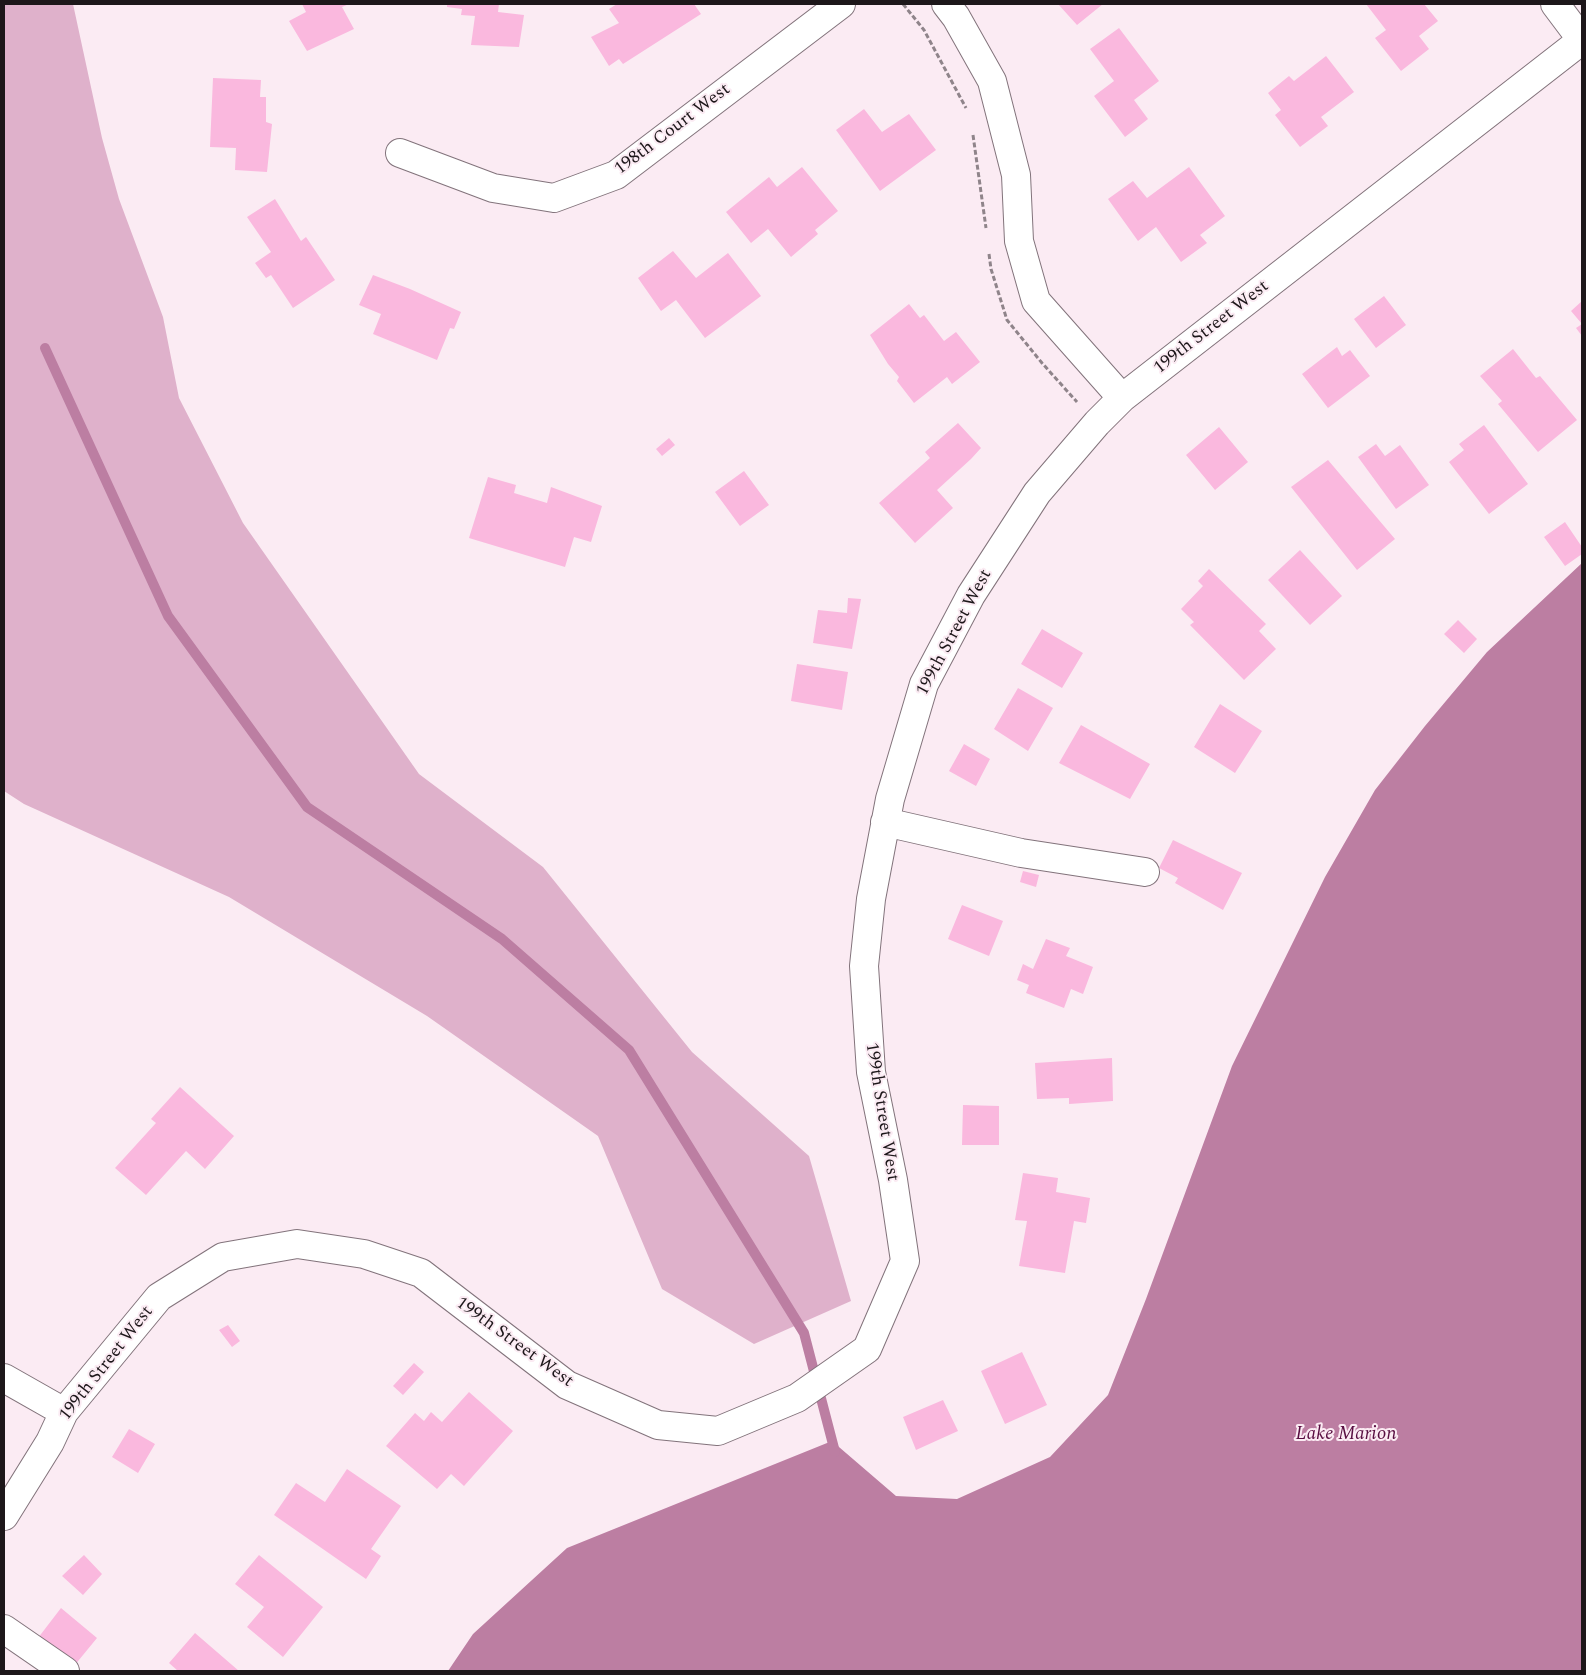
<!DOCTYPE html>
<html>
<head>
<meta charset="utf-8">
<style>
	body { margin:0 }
	#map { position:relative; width:1586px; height:1675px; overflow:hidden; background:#fbebf3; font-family:Spectral,serif }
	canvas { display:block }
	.frame { position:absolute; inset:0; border:5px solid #1d171a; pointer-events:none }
</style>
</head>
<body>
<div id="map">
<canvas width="1586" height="1675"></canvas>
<div class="frame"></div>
</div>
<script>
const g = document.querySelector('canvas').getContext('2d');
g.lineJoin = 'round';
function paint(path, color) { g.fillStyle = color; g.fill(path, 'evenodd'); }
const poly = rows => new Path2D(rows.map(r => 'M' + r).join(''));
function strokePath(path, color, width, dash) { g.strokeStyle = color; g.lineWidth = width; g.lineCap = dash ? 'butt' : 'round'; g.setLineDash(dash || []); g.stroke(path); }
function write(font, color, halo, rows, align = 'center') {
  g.font = font + ' Spectral,serif'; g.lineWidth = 4; g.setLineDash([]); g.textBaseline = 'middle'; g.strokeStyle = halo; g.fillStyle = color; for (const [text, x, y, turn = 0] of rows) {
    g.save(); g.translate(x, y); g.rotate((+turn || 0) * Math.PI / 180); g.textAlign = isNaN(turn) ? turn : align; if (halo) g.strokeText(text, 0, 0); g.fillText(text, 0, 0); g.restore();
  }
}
const green = poly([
	[4,4,73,4,102,138,119,199,163,317,179,398,243,523,419,774,543,867,692,1052,809,1156,851,1301,754,1344,662,1289,598,1136,427,1016,229,897,24,804,4,791]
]);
const water = poly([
	[1582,563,1582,1671,448,1671,473,1634,567,1548,832,1441,896,1496,957,1499,1050,1457,1108,1395,1146,1299,1232,1066,1325,877,1375,790,1425,726,1487,652]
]);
const stream = poly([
	[45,348,168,616,307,807,502,939,629,1050,804,1333,835,1452]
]);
const building = poly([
	[302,4,349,4,342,7,354,29,307,51,289,21,306,12],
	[447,4,499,4,498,12,524,15,519,47,471,45,475,16,461,15,462,9,447,7],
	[617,4,694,4,701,14,623,64,619,59,609,66,591,37,619,23,609,9],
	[1058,4,1103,4,1077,25],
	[1366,4,1424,4,1438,21,1419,36,1429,49,1401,71,1375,38,1386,30],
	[1119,28,1159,81,1134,100,1148,119,1125,137,1094,96,1114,81,1090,49],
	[1326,56,1354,92,1321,117,1328,126,1300,147,1275,115,1281,110,1268,93,1289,76,1294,81],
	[213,78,261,80,260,97,266,97,266,122,272,124,267,172,235,170,236,148,210,147],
	[864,109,882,132,909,114,936,150,880,191,836,130],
	[802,167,838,211,815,230,818,234,791,257,768,229,751,243,726,212,769,177,777,187],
	[1189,167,1225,216,1200,235,1207,243,1181,262,1156,227,1138,241,1108,199,1133,181,1147,198],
	[275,199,301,241,306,237,335,280,293,308,271,275,266,278,255,263,271,252,247,217],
	[673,251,696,278,728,253,761,296,705,338,676,300,661,311,638,278],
	[373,275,410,289,461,312,454,329,450,328,437,360,373,334,381,314,359,305],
	[1384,296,1406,325,1376,348,1354,319],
	[1582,301,1582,336,1576,328,1582,324,1571,311],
	[909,304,920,318,924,315,944,341,956,332,980,362,952,384,947,377,914,403,897,381,899,377,888,364,870,335],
	[1337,347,1342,356,1350,350,1370,376,1328,408,1302,374],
	[1513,349,1536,378,1540,376,1577,420,1538,452,1498,404,1502,401,1480,376],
	[958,423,981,448,971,459,937,490,953,508,915,543,879,503,930,458,925,452],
	[1484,425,1528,484,1489,514,1449,462,1464,450,1459,444],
	[1219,427,1248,462,1215,490,1186,455],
	[669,438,675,445,662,456,656,449],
	[1376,444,1385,456,1400,445,1429,485,1396,509,1358,457],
	[1328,460,1395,539,1357,570,1291,487],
	[744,471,769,505,740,526,715,492],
	[488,477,516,485,514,493,547,503,551,487,602,506,591,542,574,537,565,567,469,538],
	[1565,522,1582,547,1582,554,1565,566,1544,537],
	[1300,550,1342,596,1310,625,1268,580],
	[1209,569,1266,624,1259,631,1276,649,1244,680,1190,625,1194,622,1181,609,1203,586,1198,581],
	[848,598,861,599,852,649,813,643,818,610,847,613],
	[1458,620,1477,639,1464,653,1444,634],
	[1042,629,1083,653,1062,688,1021,664],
	[797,664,848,672,842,710,791,701],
	[1018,688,1053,708,1028,751,994,729],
	[1220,704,1262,731,1235,773,1194,747],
	[1081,725,1150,764,1130,799,1059,763],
	[964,744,990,759,976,786,949,771],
	[1173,840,1242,873,1223,910,1175,883,1178,878,1159,868],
	[1023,871,1039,875,1036,887,1020,882],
	[962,905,1003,921,989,956,948,939],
	[1046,939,1070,948,1066,956,1093,967,1083,994,1071,989,1064,1008,1026,993,1029,985,1017,980,1023,964,1033,969],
	[1112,1058,1113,1101,1069,1104,1069,1098,1037,1099,1035,1063],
	[180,1087,234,1136,205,1169,186,1151,146,1195,115,1168,156,1123,151,1119],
	[963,1105,999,1106,999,1145,962,1145],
	[1023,1173,1058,1178,1056,1192,1090,1198,1086,1223,1074,1221,1065,1273,1019,1266,1027,1221,1015,1220],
	[228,1325,240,1341,232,1347,219,1330],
	[1022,1352,1047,1405,1005,1424,981,1371],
	[414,1363,424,1372,403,1395,393,1386],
	[469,1392,513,1431,464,1486,451,1474,437,1489,386,1446,415,1413,424,1421,431,1412,442,1422],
	[943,1400,958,1431,916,1450,903,1417],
	[129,1429,155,1444,138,1473,112,1457],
	[347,1469,401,1506,371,1549,381,1556,366,1579,274,1515,296,1483,325,1502],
	[84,1555,102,1574,83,1595,62,1576],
	[259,1555,323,1607,283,1657,247,1627,264,1607,235,1584],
	[61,1608,97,1638,74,1666,38,1638],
	[195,1633,239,1671,178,1671,169,1663]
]);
const path = poly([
	[903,4,924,30,966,108],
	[973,135,986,228],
	[989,254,991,269,1007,320,1042,363,1077,402]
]);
const minor = poly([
	[946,4,956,17,992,81,1016,175,1019,241,1036,301,1122,398],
	[1555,4,1582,40],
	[400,153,493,188,554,198,616,175,841,4],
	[885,822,1021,853,1145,872],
	[4,1378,64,1412],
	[4,1516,50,1442,64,1412,159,1297,223,1257,297,1244,364,1254,421,1273,567,1385,658,1425,718,1431,797,1398,867,1349,905,1261,893,1180,871,1072,864,966,871,899,890,799,924,684,971,595,1037,493,1097,423,1122,398,1582,40],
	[4,1629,65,1671]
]);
const streetNames = [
	["198th Court West",673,130,-37],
	["199th Street West",1212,328,-38],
	["199th Street West",955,633,-62],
	["199th Street West",881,1112,81],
	["199th Street West",514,1343,36],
	["199th Street West",107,1364,-52]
];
const waterNames = [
	["Lake Marion",1346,1435]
];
paint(green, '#dfb1cb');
paint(water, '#bc7ea2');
strokePath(stream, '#bc7ea2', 10);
paint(building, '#fab8de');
strokePath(minor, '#82737b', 30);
strokePath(path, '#8f848a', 3, [5, 2.5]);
strokePath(minor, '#fff', 28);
write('18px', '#1d171a', '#fbebf3', streetNames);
write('italic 19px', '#580d41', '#fbebf3', waterNames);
</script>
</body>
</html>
